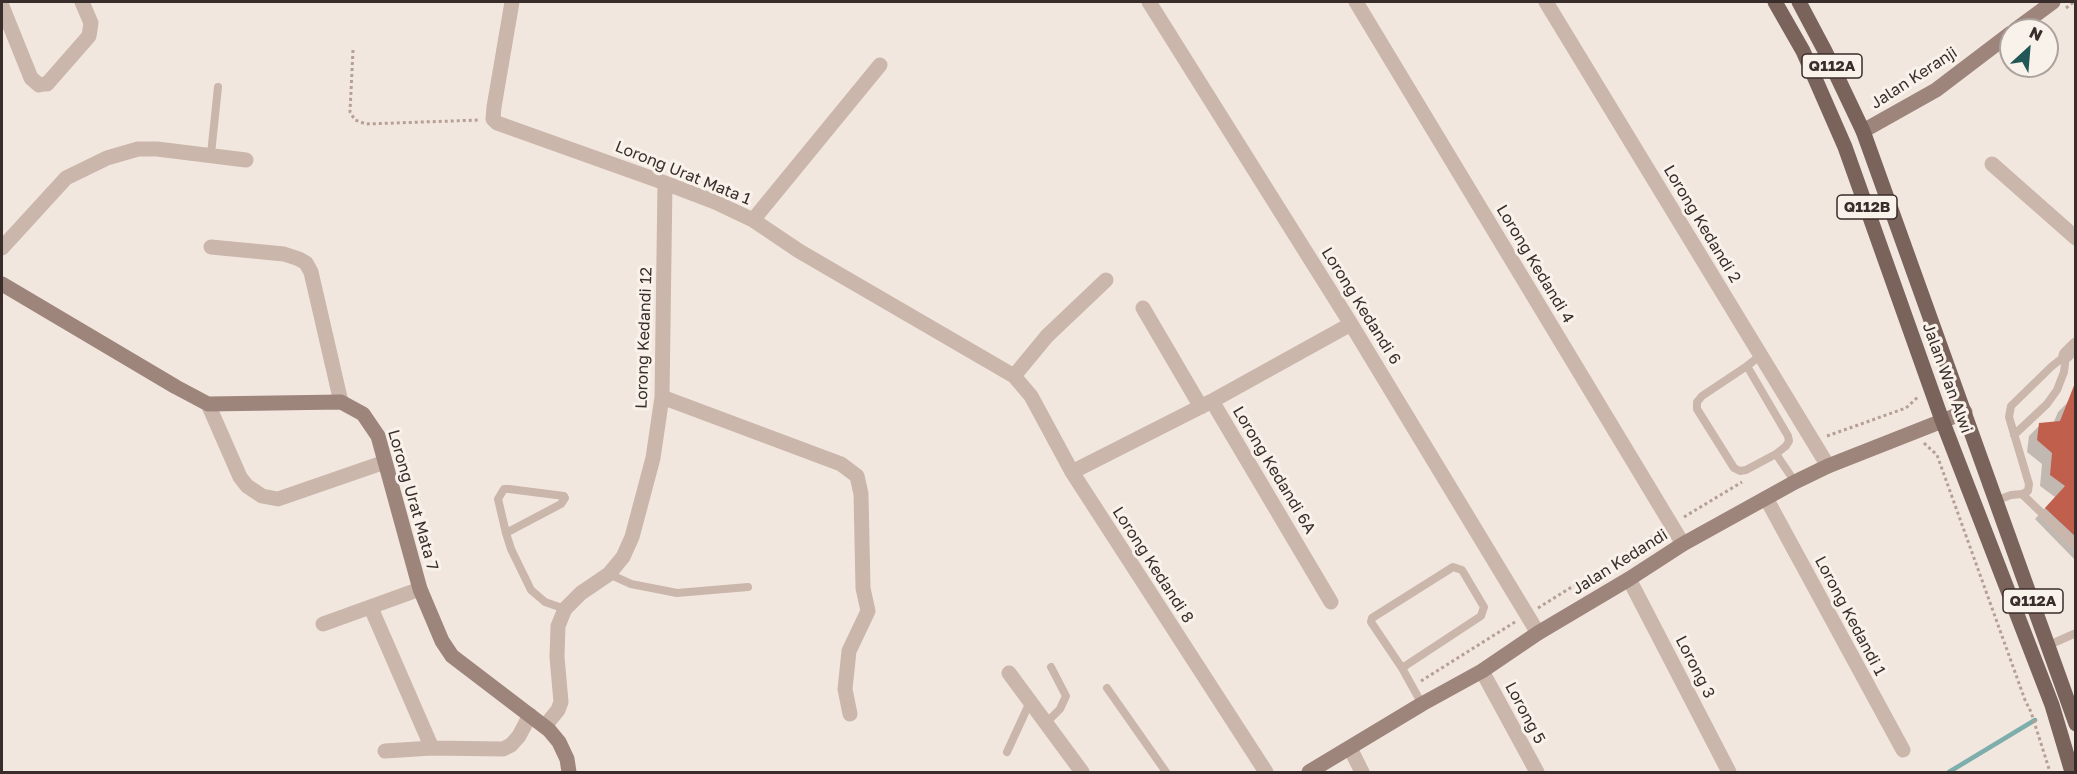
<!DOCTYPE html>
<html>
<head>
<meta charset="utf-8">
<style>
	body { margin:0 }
	#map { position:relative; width:2077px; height:774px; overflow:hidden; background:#f2e7df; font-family:"Golos Text",sans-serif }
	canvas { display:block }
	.frame { position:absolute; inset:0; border:3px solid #382d2a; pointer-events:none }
	.north { position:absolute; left:1999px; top:18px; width:60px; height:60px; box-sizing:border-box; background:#f9f2eb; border:2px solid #aca39e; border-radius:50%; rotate:26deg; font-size:16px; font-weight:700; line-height:24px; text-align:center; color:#382d2a }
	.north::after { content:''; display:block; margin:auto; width:21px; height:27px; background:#215857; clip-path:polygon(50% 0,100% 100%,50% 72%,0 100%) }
</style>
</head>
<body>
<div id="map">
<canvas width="2077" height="774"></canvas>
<div class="frame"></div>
<div class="north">N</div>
</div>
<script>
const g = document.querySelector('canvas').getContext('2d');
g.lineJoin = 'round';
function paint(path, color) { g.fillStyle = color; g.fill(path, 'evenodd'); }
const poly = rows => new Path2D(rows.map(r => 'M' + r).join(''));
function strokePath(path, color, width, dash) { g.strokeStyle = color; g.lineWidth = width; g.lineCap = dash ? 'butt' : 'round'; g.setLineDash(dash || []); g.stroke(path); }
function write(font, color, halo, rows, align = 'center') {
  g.font = font + ' "Golos Text",sans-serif'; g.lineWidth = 6; g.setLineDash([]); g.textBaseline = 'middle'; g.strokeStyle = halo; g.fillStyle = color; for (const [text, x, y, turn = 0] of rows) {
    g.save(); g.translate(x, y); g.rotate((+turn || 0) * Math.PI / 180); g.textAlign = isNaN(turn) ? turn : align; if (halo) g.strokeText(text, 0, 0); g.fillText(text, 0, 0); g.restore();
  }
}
const shadow = poly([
	[2069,401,2076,504,2076,561,2035,519,2055,497,2040,486,2042,464,2027,452,2029,436,2040,425,2053,424,2058,412]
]);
const stream = poly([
	[1949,772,2035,720]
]);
const building = poly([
	[2075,383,2076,383,2076,537,2045,508,2065,486,2050,475,2052,453,2037,440,2039,423,2060,421]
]);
const path = poly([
	[2066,8,2074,2],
	[353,50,350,112,355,120,366,124,480,120],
	[1827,436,1906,408,1919,396],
	[1924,443,1937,455,2025,700,2031,712,2050,772],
	[1684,517,1742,482],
	[1538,608,1660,532],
	[1421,681,1515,622]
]);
const lane = poly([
	[211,154,218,87],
	[1747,366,1702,396,1697,402,1697,409,1734,468,1740,471,1746,470,1776,454,1786,446,1789,441,1788,436,1747,366,1761,355],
	[2014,435,2047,404,2057,390,2064,372,2066,355],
	[1776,454,1795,482],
	[2022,494,2076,546],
	[1995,501,2011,495,2022,494,2028,491,2029,484,2009,417,2011,406,2051,367,2066,355],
	[506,533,561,504,565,498,564,496,509,489,504,489,498,499,506,533,511,549,531,590,545,602,565,609],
	[609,574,631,584,677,593,748,587],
	[2049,645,2076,633],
	[1402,668,1481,616,1484,607,1462,570,1453,567,1372,618,1371,622,1402,668,1422,704],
	[1107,688,1166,772],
	[1046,723,1060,709,1066,696,1051,667],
	[1007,752,1030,702]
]);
const street = poly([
	[512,2,494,107,493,119,497,123,665,183,715,202,753,220,799,251,1014,376,1031,396,1072,472,1266,772],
	[1149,2,1351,324,1538,633],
	[1356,2,1683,544],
	[1546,2,1828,466],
	[2,6,31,78,39,85,44,84,47,84,89,36,91,23,82,2],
	[1992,164,2076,238],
	[753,220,880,65],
	[211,247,284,254,299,259,306,263,311,272,341,402],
	[2,248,66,178,107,158,138,149,157,149,246,160],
	[1143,308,1201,407],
	[2066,355,2076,345],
	[1014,376,1047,336,1106,280],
	[662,397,841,464,857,476,861,494,863,588,868,611,849,651,845,689,850,714],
	[208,404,240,477,247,486,262,496,278,499,385,462],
	[1072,472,1212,401],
	[1766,498,1903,750],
	[1629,579,1729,772],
	[1331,602,1212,401,1351,324],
	[371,608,432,748],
	[323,624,420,589],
	[1482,671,1537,772],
	[1009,673,1082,772],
	[545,726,558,710,561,702,557,657,558,626,565,609,581,593,609,574,623,557,632,537,653,458,662,397,665,183],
	[1350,748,1362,772],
	[385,751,432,748,503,749,511,745,519,736,530,715]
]);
const secondary = poly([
	[2015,30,2053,2],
	[1863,131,1936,90,2011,33],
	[2,284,176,387,208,404,341,402,363,414,378,436,420,589,442,641,452,656,549,730,559,742,567,759,569,772],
	[1309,772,1422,704,1482,671,1538,633,1629,579,1683,544,1795,482,1828,466,1965,412]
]);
const primary = poly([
	[1775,2,1803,51,1845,147,1942,420,2052,705,2072,772],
	[1799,2,1825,51,1863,131,2076,724]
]);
const shields = [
	[1832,66,60],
	[1867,207,60],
	[2033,601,60]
];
const shieldNames = [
	["Q112A",1832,66],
	["Q112B",1867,207],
	["Q112A",2033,601]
];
const streetNames = [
	["Jalan Keranji",1914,78,-33],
	["Lorong Urat Mata 1",683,173,22],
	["Lorong Kedandi 2",1702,224,59],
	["Lorong Kedandi 4",1535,264,59],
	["Lorong Kedandi 6",1361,306,58],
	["Lorong Kedandi 12",644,338,-88],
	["Jalan Wan Alwi",1947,378,70],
	["Lorong Kedandi 6A",1274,470,59],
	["Lorong Urat Mata 7",413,500,74],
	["Jalan Kedandi",1620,562,-32],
	["Lorong Kedandi 8",1153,565,57],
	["Lorong Kedandi 1",1850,616,62],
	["Lorong 3",1695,667,63],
	["Lorong 5",1525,713,62]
];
paint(shadow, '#0003');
strokePath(stream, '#7eaeac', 4.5);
paint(building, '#c15f4d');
strokePath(path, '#b6a095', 3, [3, 3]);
strokePath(lane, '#cab6ab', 8);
strokePath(street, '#cab6ab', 15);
strokePath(secondary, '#9e857c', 15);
strokePath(primary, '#79635b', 15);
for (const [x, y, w] of shields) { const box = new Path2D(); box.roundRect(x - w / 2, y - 12, w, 24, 4.5); g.fillStyle = '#f9f2eb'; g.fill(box); strokePath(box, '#382d2a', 1.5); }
write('bold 15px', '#382d2a', null, shieldNames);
write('16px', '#382d2a', '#f9f2eb', streetNames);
</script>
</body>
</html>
